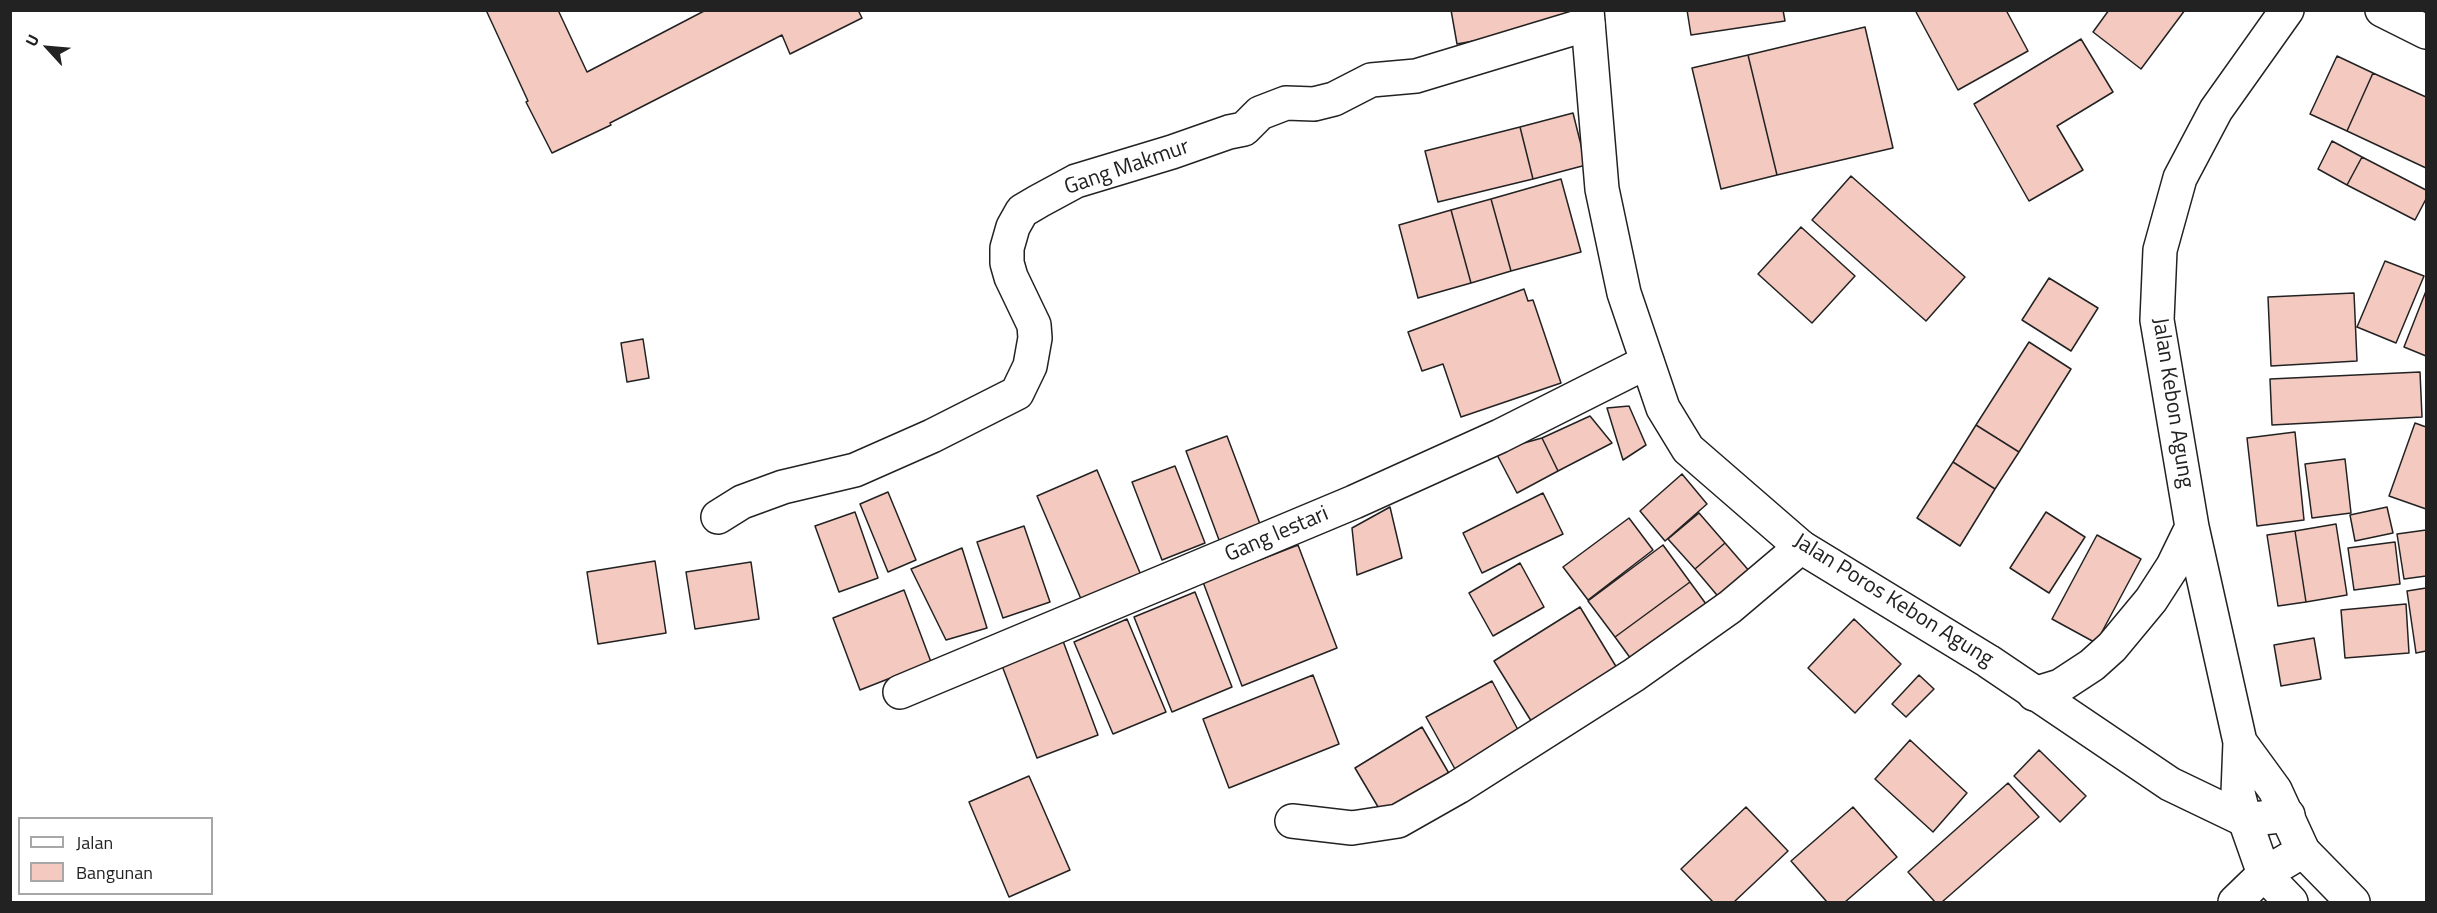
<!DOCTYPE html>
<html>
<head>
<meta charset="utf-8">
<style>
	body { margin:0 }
	#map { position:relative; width:2437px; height:913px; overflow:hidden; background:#fff; font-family:"Titillium Web",sans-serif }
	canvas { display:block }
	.frame { position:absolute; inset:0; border:12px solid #222; pointer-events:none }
	.legend { position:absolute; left:18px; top:817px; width:195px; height:78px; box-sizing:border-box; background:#fff; border:2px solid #a7a7a7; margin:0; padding:8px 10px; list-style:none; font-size:18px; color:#222 }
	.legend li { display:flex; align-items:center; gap:12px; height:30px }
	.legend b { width:30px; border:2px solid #a7a7a7 }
	.north { position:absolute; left:18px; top:18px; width:60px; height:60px; -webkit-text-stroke:4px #fff; paint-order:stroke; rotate:296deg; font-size:16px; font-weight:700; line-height:24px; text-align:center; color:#222 }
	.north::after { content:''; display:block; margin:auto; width:21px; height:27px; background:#222; clip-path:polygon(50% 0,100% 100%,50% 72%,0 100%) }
</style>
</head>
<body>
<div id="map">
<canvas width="2437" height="913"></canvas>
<div class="frame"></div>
<ul class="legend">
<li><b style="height:8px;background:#fff"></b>Jalan</li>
<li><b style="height:16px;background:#f3c9c0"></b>Bangunan</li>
</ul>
<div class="north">U</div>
</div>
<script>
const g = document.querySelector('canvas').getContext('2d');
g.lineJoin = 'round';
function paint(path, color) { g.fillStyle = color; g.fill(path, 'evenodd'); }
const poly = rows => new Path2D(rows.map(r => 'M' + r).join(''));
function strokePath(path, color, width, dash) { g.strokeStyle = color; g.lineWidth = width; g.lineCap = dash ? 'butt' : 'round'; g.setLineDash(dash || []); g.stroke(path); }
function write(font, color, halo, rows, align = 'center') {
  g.font = font + ' "Titillium Web",sans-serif'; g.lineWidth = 4.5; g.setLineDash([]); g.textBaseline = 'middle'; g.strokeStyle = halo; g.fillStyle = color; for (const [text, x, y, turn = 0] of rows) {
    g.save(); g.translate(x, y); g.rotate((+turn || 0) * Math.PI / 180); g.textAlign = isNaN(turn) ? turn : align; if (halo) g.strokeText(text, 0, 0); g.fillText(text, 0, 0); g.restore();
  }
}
const building = poly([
	[486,10,558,10,587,72,706,10,858,10,862,18,790,54,782,35,610,123,611,125,552,153,526,102,528,101,486,10],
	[1451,10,1576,10,1578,22,1457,44,1451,10],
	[1687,10,1783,10,1785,21,1691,35,1687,10],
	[1915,10,2006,10,2028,51,1958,90,1915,10],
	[2109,10,2185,10,2141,69,2093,32,2109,10],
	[1865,27,1893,148,1777,175,1748,55,1865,27],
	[2081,39,2113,92,2057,126,2083,170,2029,201,1974,104,2081,39],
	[1748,55,1777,175,1721,189,1692,68,1748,55],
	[2337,56,2373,73,2347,131,2310,114,2337,56],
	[2373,73,2426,97,2426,168,2347,131,2373,73],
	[1573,113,1586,165,1533,179,1520,127,1573,113],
	[1520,127,1533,179,1438,202,1425,151,1520,127],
	[2332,141,2362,157,2347,185,2318,169,2332,141],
	[2362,157,2426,190,2426,199,2415,220,2347,185,2362,157],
	[1851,176,1965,277,1926,321,1812,220,1851,176],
	[1561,179,1581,252,1511,271,1491,199,1561,179],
	[1491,199,1511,271,1471,283,1451,210,1491,199],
	[1451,210,1471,283,1418,298,1399,225,1451,210],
	[1801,227,1855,276,1812,323,1758,274,1801,227],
	[2385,261,2424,276,2396,343,2357,327,2385,261],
	[2049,278,2098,308,2071,351,2022,320,2049,278],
	[1524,289,1528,301,1533,300,1561,383,1461,417,1443,364,1422,371,1408,332,1524,289],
	[2426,291,2426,356,2404,347,2426,291],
	[2354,293,2357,361,2271,366,2268,297,2354,293],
	[643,339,649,378,627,382,621,343,643,339],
	[2029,342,2071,369,2019,452,1976,425,2029,342],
	[2420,372,2422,417,2272,425,2270,379,2420,372],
	[1629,406,1646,445,1623,460,1607,408,1629,406],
	[1590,416,1612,443,1558,471,1542,438,1590,416],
	[2415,423,2426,427,2426,509,2389,496,2415,423],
	[1976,425,2019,452,1995,489,1953,462,1976,425],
	[2295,432,2304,520,2257,526,2247,438,2295,432],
	[1227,436,1263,532,1222,548,1186,451,1227,436],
	[1542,438,1558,471,1517,493,1495,451,1542,438],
	[2345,459,2351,513,2312,518,2305,464,2345,459],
	[1953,462,1995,489,1960,546,1917,518,1953,462],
	[1175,466,1205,543,1162,560,1132,482,1175,466],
	[1097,470,1143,580,1084,606,1037,496,1097,470],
	[1682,474,1707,504,1665,541,1640,511,1682,474],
	[888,492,916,560,888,572,860,504,888,492],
	[1543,493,1563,534,1482,573,1463,533,1543,493],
	[1390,507,1402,558,1357,575,1352,528,1390,507],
	[2387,507,2393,533,2355,541,2350,515,2387,507],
	[855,512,878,578,839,592,815,526,855,512],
	[2046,512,2085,537,2049,593,2010,568,2046,512],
	[1699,513,1725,543,1695,569,1668,539,1699,513],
	[1629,518,1653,550,1588,600,1563,567,1629,518],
	[2336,524,2347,595,2306,602,2295,531,2336,524],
	[1024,526,1050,602,1003,618,977,542,1024,526],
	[2426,530,2426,576,2404,579,2397,534,2426,530],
	[2295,531,2306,602,2278,606,2267,535,2295,531],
	[2097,535,2141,559,2096,643,2052,619,2097,535],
	[2395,542,2400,584,2354,590,2348,548,2395,542],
	[1725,543,1757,580,1727,607,1695,569,1725,543],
	[1298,545,1337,648,1242,686,1203,582,1298,545],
	[1663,545,1690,582,1615,637,1588,601,1663,545],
	[962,548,987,628,946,640,911,569,962,548],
	[655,561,666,633,598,644,587,572,655,561],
	[751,562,759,619,695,629,686,572,751,562],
	[1520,563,1544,607,1493,636,1469,593,1520,563],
	[1690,582,1714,615,1639,670,1615,637,1690,582],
	[2426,588,2426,651,2416,653,2407,591,2426,588],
	[904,590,931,662,860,690,833,618,904,590],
	[1195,592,1232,687,1172,712,1134,617,1195,592],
	[2406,604,2409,653,2345,658,2341,610,2406,604],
	[1580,607,1623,678,1538,732,1494,661,1580,607],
	[1127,619,1166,712,1113,734,1074,642,1127,619],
	[1854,619,1901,664,1855,713,1808,668,1854,619],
	[2314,638,2321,679,2281,686,2274,645,2314,638],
	[1063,641,1098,735,1037,758,1001,663,1063,641],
	[1313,675,1339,744,1229,788,1203,719,1313,675],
	[1919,675,1934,689,1906,717,1892,704,1919,675],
	[1492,681,1525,743,1460,778,1426,717,1492,681],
	[1422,727,1454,782,1387,822,1355,768,1422,727],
	[1910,740,1967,793,1933,832,1875,779,1910,740],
	[2039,750,2086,796,2060,822,2014,776,2039,750],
	[1029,776,1070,870,1009,897,969,802,1029,776],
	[2008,783,2039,817,1942,902,1935,902,1908,872,2008,783],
	[1746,807,1788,851,1734,902,1713,902,1681,869,1746,807],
	[1853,807,1897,857,1845,902,1827,902,1791,861,1853,807]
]);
const minor = poly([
	[2382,10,2426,32],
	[718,517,742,502,783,487,855,470,932,436,1017,393,1030,366,1035,338,1034,325,1011,277,1007,263,1007,248,1013,227,1022,211,1039,201,1076,181,1172,152,1229,132,1244,129,1260,113,1286,103,1314,104,1334,99,1371,80,1416,76,1588,24],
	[900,692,1354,502,1500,436,1647,362],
	[1292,821,1352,828,1398,821,1458,787,1634,675,1730,607,1801,547],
	[2235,902,2264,874,2303,851]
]);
const secondary = poly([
	[1587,10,1602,189,1624,293,1663,408,1688,449,1801,547,1988,661,2170,784,2245,820,2288,815]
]);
const trunk = poly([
	[2287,10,2216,110,2180,178,2160,250,2157,320,2192,527,2240,742,2238,793,2245,820,2264,874,2291,902],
	[2034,694,2060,686,2092,665,2112,647,2151,600,2173,566,2192,527],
	[2240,742,2275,790,2303,851,2353,902]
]);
const streetNames = [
	["Gang Makmur",1127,168,-19],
	["Jalan Kebon Agung",2172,403,81],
	["Gang lestari",1277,535,-23],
	["Jalan Poros Kebon Agung",1893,601,32]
];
paint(building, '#f3c9c0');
strokePath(building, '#222', 1.5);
strokePath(minor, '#222', 36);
strokePath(secondary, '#222', 36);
strokePath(trunk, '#222', 36);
strokePath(minor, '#fff', 33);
strokePath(secondary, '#fff', 33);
strokePath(trunk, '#fff', 33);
write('22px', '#222', '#fff', streetNames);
</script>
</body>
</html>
